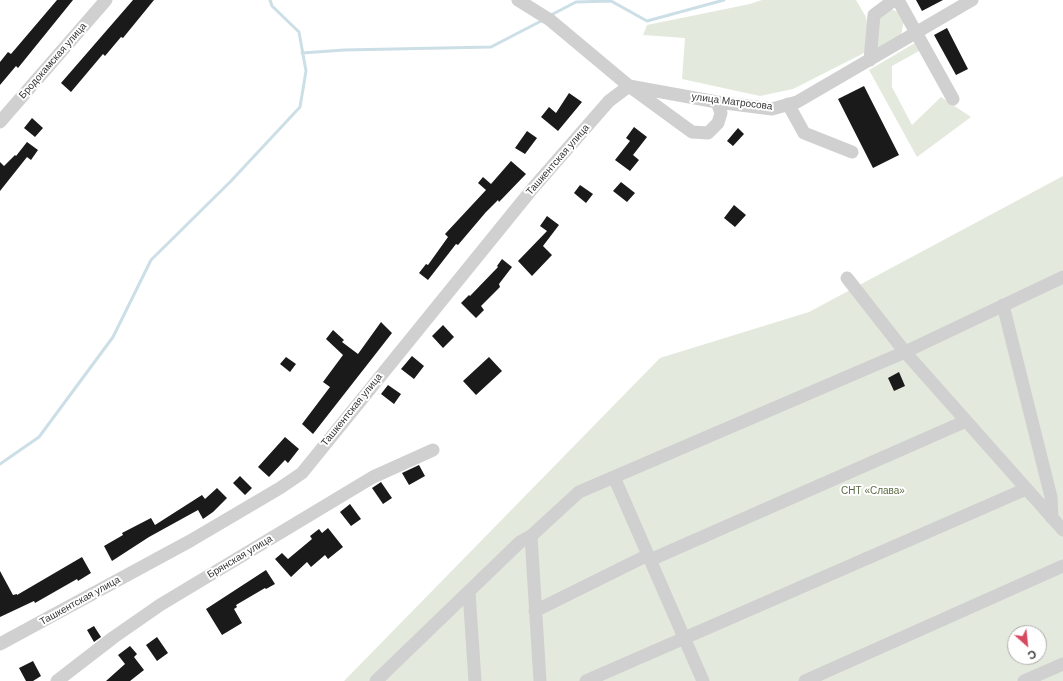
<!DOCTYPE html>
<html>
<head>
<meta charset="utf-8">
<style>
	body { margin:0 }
	#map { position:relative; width:1063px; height:681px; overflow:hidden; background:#fff; font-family:Helvetica,sans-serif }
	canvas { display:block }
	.north { position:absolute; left:1007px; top:625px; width:40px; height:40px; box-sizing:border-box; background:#fff; border:1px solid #adadad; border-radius:50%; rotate:153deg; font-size:11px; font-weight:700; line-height:16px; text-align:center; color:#333 }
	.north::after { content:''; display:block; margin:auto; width:14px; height:18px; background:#d54a61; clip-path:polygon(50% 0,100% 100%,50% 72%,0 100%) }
</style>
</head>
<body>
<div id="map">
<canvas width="1063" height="681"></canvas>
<div class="north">С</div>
</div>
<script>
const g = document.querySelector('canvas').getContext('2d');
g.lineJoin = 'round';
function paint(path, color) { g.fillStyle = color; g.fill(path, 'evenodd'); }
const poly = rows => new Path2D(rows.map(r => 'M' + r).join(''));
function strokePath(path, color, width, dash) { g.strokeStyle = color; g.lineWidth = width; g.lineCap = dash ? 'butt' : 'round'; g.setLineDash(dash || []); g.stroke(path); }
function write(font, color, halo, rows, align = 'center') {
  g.font = font + ' Helvetica,sans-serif'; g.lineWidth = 4; g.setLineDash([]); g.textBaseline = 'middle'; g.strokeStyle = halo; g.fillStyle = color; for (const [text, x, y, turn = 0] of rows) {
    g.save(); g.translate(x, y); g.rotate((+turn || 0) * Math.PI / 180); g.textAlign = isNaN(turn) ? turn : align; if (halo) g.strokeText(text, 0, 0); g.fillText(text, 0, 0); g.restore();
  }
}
const green = poly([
	[762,0,856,0,866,17,869,35,864,53,793,89,760,96,682,79,685,38,643,35,647,25,750,4],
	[891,9,900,13,904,21,901,35,878,49,874,42,879,15],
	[915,43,919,51,892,66,892,87,912,125,941,97,971,117,917,157,869,70],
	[1063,176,1063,681,344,681,660,358,809,312],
	[1015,633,1039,633,1039,657,1015,657]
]);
const stream = poly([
	[551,15,576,2,611,1,647,21,724,0],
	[302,53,344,50,491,47,543,20],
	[0,464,39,437,113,337,151,260,231,181,300,107,306,71,299,32,272,6,270,0]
]);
const building = poly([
	[57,0,73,0,18,68,16,66,0,85,0,62,8,52,11,54],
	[133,0,154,0,123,38,121,37,105,56,103,54,71,92,61,83],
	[916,0,943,0,922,11],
	[947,28,968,69,956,75,934,35],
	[864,86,899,155,873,168,838,99],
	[569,93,582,102,558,131,541,117,549,107,556,113],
	[32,118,43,128,35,137,24,128],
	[634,127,647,137,633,155,639,160,630,171,615,160,630,141,626,138],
	[738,128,744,134,733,146,727,141],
	[527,131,537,138,525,154,515,148],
	[27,142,38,150,31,160,27,157,0,191,0,162,4,166,15,155,16,156],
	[511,161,526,174,499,202,498,200,486,212,458,245,456,244,428,280,419,273,426,264,428,265,448,237,445,234,486,190,478,183,483,177,491,184],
	[621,182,635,193,627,202,613,191],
	[580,185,593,194,586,203,574,193],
	[734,205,746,215,735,227,724,218],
	[547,216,559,225,543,246,552,255,532,276,518,261,547,231,540,226],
	[502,259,512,267,499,284,500,287,481,306,484,310,476,318,461,303,469,295,470,296,498,267,497,266],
	[381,322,392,333,313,434,302,424,330,387,323,382,343,355,326,339,333,330,344,340,342,342,358,354],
	[443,325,454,337,443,348,432,336],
	[412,356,424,366,414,379,401,369],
	[286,357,296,364,290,372,280,364],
	[489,357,502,371,476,395,463,381],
	[899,372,905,386,894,391,888,378],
	[388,385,401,394,394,404,381,394],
	[285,437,299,449,288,463,285,460,269,477,258,467],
	[419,465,425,476,409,485,402,473],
	[240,476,252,488,245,495,233,483],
	[381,482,392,498,383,504,372,488],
	[217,488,227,498,213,512,203,519,198,510,149,537,112,561,104,546,123,535,122,533,151,518,155,525,202,495,205,499],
	[350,504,361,519,351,526,340,512],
	[328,528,343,547,328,559,325,555,311,567,307,562,291,577,275,559,282,553,288,559,312,539,310,536,319,529,322,533],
	[82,557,91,573,78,581,77,579,35,603,34,601,0,617,0,571,13,595,17,594,17,595],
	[266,570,275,584,266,589,265,588,236,605,237,607,234,609,242,623,222,635,206,609],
	[94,626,101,637,94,642,87,630],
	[157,637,168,653,157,661,146,645],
	[130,646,137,654,134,657,144,670,130,681,106,681,125,664,118,655],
	[33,661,41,676,33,681,26,681,19,668]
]);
const minor = poly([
	[518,0,550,20,629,86,717,102,772,109,797,102,972,0],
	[898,0,953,99],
	[870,60,874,15,894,0],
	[788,104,804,133,852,152],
	[0,122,106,0],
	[847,278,905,352,1063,530],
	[1003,305,1051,497,1052,518],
	[614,477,703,681],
	[650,560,966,421],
	[469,592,475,681],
	[535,611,648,555],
	[0,644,190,541,280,488,302,473,533,188,609,101,629,86,692,132,708,133,718,123,721,113,717,102],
	[57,681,114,637,160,605,373,477,433,450],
	[376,681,520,542,531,536],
	[540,681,531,536,579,492,905,352,1063,277],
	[586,681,1026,489],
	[805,681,1063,566],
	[1024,681,1063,664]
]);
const streetNames = [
	["Бродокамская улица",53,61,-49],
	["улица Матросова",732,102,7],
	["Ташкентская улица",558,160,-49],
	["Ташкентская улица",352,410,-51],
	["Брянская улица",240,557,-31],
	["Ташкентская улица",80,601,-29]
];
const parkNames = [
	["СНТ «Слава»",873,491]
];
paint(green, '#e4e9dd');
strokePath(stream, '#ccdfe7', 3);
paint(building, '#1a1a1a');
strokePath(minor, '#d0d0d0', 13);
write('10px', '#333', '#fff', streetNames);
write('10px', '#5a6b44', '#fff', parkNames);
</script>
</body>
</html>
